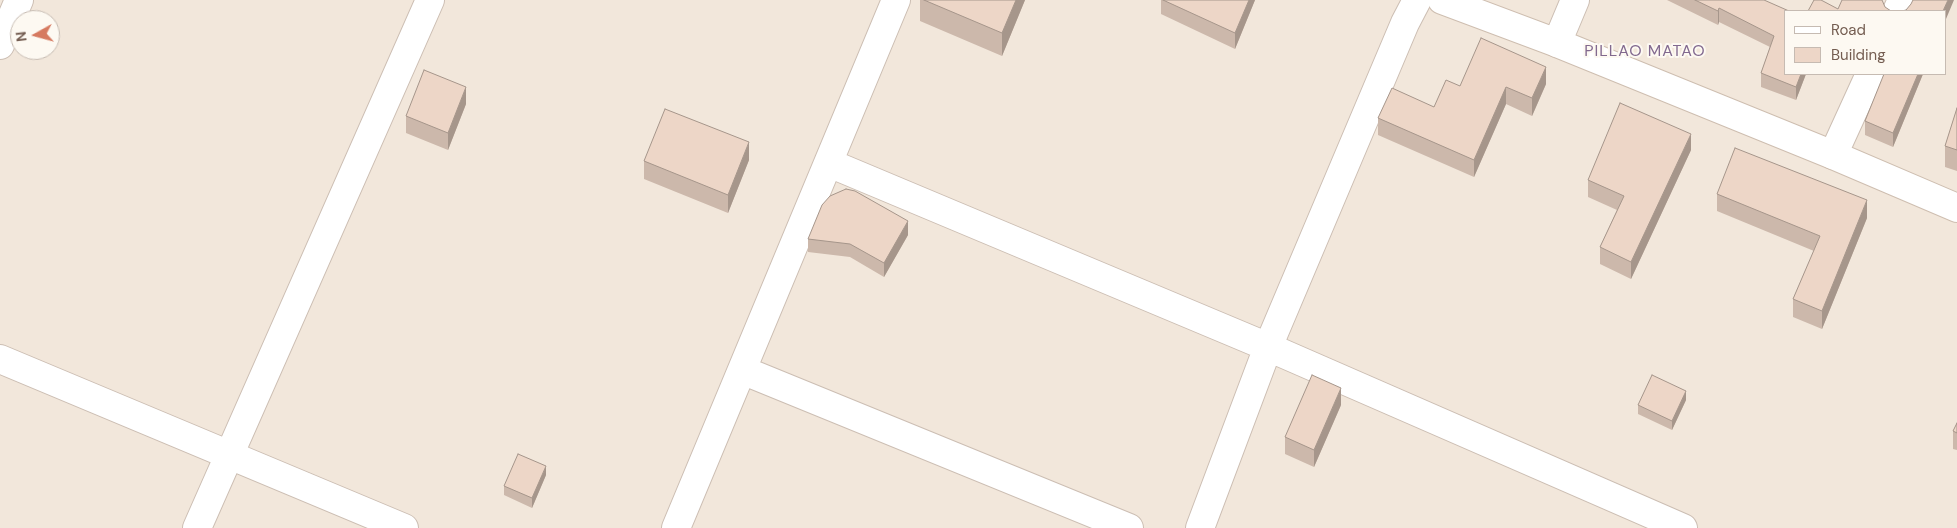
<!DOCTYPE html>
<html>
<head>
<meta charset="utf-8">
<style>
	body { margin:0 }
	#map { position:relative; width:1957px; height:528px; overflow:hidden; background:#fbf5ec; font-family:"DM Sans",sans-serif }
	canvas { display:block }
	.legend { position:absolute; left:1784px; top:10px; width:162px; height:65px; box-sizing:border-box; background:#fdf9f2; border:1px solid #c6bbb2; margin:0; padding:6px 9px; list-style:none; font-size:15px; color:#745d51 }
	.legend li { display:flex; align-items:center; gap:10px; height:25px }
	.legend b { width:25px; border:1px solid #c6bbb2 }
	.north { position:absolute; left:10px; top:10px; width:50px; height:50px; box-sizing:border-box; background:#fdf9f2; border:1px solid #c6bbb2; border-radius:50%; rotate:263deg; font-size:14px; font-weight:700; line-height:20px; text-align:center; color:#745d51 }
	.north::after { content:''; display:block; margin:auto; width:18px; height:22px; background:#d67a60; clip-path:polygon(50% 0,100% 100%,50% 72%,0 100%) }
</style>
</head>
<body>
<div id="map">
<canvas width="1957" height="528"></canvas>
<ul class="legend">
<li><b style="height:6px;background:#fff"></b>Road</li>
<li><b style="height:14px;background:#edd6c7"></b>Building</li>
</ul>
<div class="north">N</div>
</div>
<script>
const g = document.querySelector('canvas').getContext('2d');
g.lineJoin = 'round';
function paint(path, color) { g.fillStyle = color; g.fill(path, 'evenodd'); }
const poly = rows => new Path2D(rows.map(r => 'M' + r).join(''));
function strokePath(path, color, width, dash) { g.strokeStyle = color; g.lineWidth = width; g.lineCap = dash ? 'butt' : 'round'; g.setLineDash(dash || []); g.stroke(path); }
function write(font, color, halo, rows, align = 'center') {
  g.font = font + ' "DM Sans",sans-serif'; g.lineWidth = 4; g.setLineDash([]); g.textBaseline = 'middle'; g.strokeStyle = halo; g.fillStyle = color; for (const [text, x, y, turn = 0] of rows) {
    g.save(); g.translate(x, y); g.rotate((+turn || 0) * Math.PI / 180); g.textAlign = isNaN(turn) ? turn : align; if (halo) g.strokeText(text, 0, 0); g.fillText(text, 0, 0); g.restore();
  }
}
const residential = poly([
	[0,0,1957,0,1957,528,0,528],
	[1786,11,1946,11,1946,74,1786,74],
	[20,20,50,20,50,50,20,50]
]);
const street = poly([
	[1897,11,1902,0],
	[1557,43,1575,0],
	[0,45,19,0],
	[1833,155,1870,74],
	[829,163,1268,347,1683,528],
	[0,359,404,528],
	[742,370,1129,528],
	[197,528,430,0],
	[676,528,896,0],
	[1200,528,1268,347,1405,23,1417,0]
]);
const secondary = poly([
	[1442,0,1557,43,1833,155,1957,208]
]);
const wall = poly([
	[920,0,1025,0,1002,56,920,21],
	[1161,0,1255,0,1235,49,1161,14],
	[1667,0,1764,0,1806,74,1796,100,1761,87,1761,73,1770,47,1719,22,1718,25],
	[1883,74,1923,74,1893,147,1865,135,1865,121,1883,78],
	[1546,84,1532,116,1506,104,1474,177,1378,135,1378,118,1434,107,1460,86],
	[466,104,448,150,406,133,406,116],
	[1957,108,1957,171,1945,167,1945,146],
	[1691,150,1631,279,1600,264,1600,247,1617,210,1588,197,1588,180],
	[749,160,728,213,644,179,644,161],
	[1717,194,1867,218,1822,329,1793,317,1793,299,1814,251,1717,211],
	[908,235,884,277,850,257,808,252,808,239],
	[1686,400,1672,430,1638,414,1638,405],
	[1341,405,1314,467,1285,454,1285,437],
	[1957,423,1957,450,1953,449,1953,431],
	[546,475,532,508,504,495,504,486]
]);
const shadedWall = poly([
	[1016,0,1025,0,1002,56,1002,33],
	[1249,0,1255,0,1235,49,1235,33],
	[1948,0,1954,0,1946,19,1946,11,1943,11],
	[1719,8,1719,22,1718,25,1718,11],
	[1546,67,1546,84,1532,116,1532,98],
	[1801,74,1806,74,1796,100,1796,87],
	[1918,74,1923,74,1893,147,1893,133],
	[466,87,466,104,448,150,448,133],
	[1506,87,1506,104,1474,177,1474,160],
	[1691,134,1691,150,1631,279,1631,262],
	[749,142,749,160,728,213,728,195],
	[1867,200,1867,218,1822,329,1822,311],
	[908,221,908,235,884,277,884,263],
	[1341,388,1341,405,1314,467,1314,450],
	[1686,391,1686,400,1672,430,1672,421],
	[546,466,546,475,532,508,532,498]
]);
const building = poly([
	[924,0,1016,0,1002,33,924,0],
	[1163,0,1249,0,1235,33,1163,0],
	[1695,0,1764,0,1789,11,1786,11,1786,74,1801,74,1796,87,1761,73,1774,36,1719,8,1718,11,1695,0],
	[1814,0,1821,0,1838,9,1842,0,1882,0,1885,7,1891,11,1808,11,1814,0],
	[1913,0,1948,0,1943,11,1902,11,1906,10,1911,4,1913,0],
	[1481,38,1546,67,1532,98,1506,87,1474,160,1378,118,1392,88,1434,107,1446,80,1460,86,1481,38],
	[424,70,466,87,448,133,406,116,424,70],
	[1884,74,1918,74,1893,133,1865,121,1884,74],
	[1620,103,1691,134,1631,262,1600,247,1624,196,1588,180,1620,103],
	[1957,108,1957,150,1945,146,1957,108],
	[665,109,749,142,728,195,644,161,665,109],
	[1735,148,1867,200,1822,311,1793,299,1820,236,1717,194,1735,148],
	[846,189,855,191,908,221,884,263,850,244,808,239,822,205,830,196,846,189],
	[1312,375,1341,388,1314,450,1285,437,1312,375],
	[1652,375,1686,391,1672,421,1638,405,1652,375],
	[1957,423,1957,433,1953,431,1957,423],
	[518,454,546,466,532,498,504,486,518,454]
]);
const neighbourhoodNames = [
	["PILLAO MATAO",1645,52]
];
paint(residential, '#f2e7db');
strokePath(street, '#ccbeb3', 30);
strokePath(secondary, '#cebeb0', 30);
strokePath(street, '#fff', 28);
strokePath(secondary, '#fff', 28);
paint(wall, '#ccb8ab');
paint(shadedWall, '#a6968b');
paint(building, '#edd6c7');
strokePath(building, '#a6968b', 1);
g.letterSpacing = '1px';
write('16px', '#82698f', '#fdf9f2', neighbourhoodNames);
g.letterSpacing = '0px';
</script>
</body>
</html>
